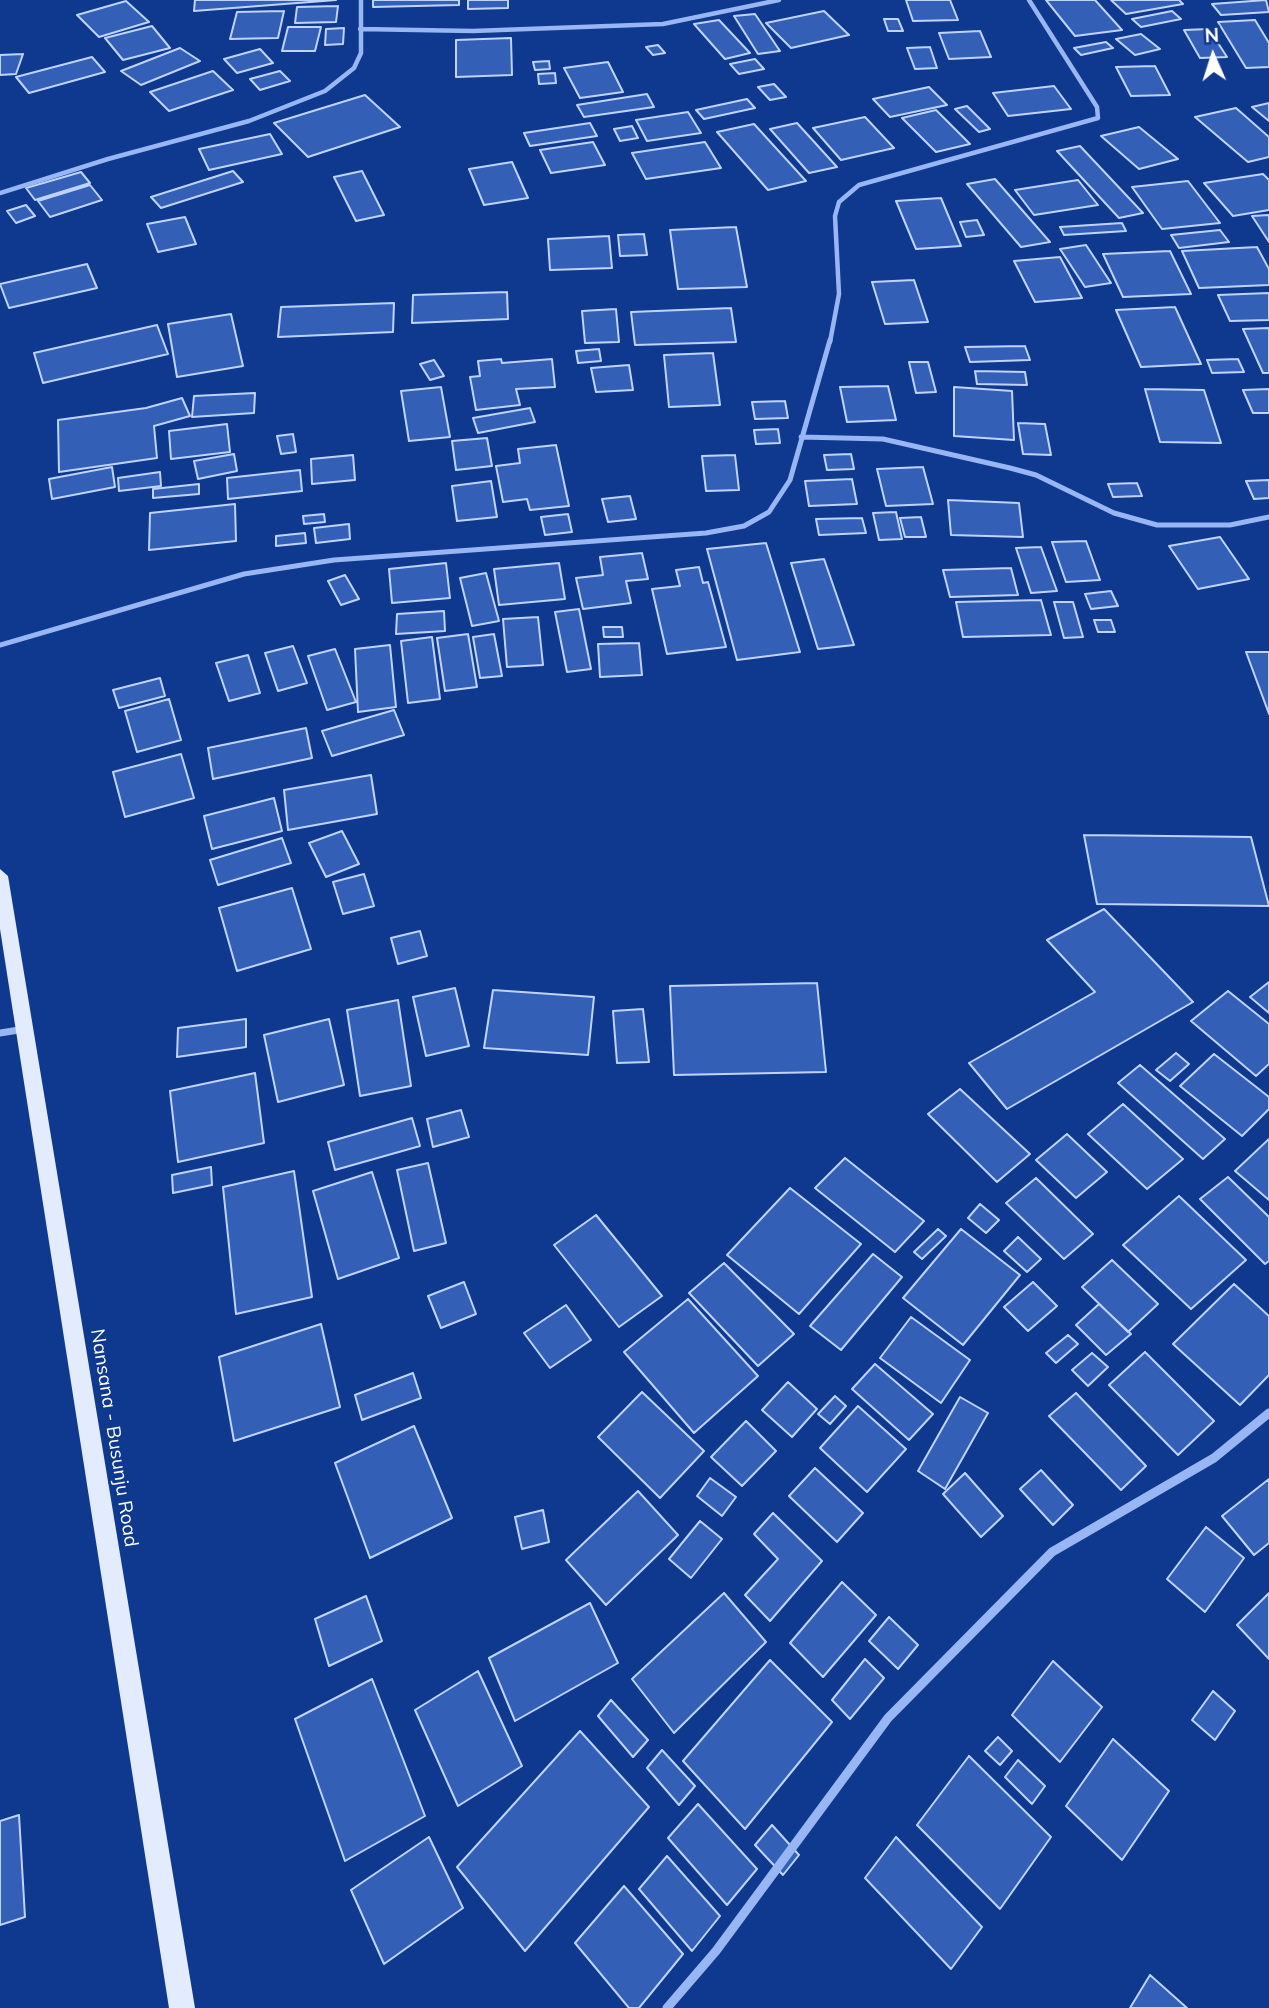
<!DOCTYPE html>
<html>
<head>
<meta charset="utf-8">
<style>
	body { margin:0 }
	#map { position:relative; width:1269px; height:2008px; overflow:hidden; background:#0f398e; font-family:Mulish,sans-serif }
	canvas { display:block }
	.north { position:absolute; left:1178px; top:21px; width:70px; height:70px; -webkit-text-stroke:5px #0f398e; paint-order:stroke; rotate:357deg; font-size:19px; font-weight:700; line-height:28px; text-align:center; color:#fff }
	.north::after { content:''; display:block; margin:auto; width:24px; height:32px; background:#fff; clip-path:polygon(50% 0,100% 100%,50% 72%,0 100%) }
</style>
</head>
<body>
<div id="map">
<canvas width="1269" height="2008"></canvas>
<div class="north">N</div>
</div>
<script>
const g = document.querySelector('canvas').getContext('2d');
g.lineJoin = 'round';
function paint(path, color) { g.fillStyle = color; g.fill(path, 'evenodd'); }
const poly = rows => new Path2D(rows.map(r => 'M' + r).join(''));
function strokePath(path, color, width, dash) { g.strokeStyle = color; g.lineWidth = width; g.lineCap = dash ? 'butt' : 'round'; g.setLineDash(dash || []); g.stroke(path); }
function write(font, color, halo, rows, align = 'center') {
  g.font = font + ' Mulish,sans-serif'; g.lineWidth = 5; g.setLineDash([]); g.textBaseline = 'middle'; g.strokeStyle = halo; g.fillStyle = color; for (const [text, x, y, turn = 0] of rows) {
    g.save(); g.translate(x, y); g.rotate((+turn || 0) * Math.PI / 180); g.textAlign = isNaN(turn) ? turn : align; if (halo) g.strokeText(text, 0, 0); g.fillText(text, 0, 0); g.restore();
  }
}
const building = poly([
	[195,0,336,0,194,11,195,0],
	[373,0,459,0,459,5,373,7,373,0],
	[468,0,508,0,508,8,468,9,468,0],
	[906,0,950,0,958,20,913,21,906,0],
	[1046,0,1095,0,1122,30,1075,36,1046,0],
	[1111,0,1179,0,1183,4,1126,14,1111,0],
	[1266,0,1269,12,1221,15,1212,4,1266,0],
	[126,1,149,22,99,37,77,15,126,1],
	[338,6,336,22,295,23,297,7,338,6],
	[284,11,278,38,230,39,237,12,284,11],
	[824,11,849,35,791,48,766,23,824,11],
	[1172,11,1181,19,1141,27,1132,19,1172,11],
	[755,14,780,51,758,54,734,16,755,14],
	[884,19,898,19,903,31,888,31,884,19],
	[719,20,750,53,725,59,694,24,719,20],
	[1255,20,1269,43,1269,67,1246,68,1218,22,1255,20],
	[152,26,170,48,123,60,105,38,152,26],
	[288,27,321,27,315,51,282,51,288,27],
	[344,28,343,44,325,45,326,29,344,28],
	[1209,29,1227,57,1200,58,1184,30,1209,29],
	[980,31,991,57,949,59,939,33,980,31],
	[1141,34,1160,49,1135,55,1116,39,1141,34],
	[511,38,512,75,456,77,456,40,511,38],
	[1106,42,1113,48,1081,55,1074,48,1106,42],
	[658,45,665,53,653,55,646,47,658,45],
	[930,47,937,68,915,69,907,48,930,47],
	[180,48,200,61,141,85,121,71,180,48],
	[260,49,273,63,237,73,224,59,260,49],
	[23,54,16,74,0,75,0,55,23,54],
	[92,57,105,72,29,93,16,77,92,57],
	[755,59,764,69,739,74,730,64,755,59],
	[549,61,550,69,535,70,533,62,549,61],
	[608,62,623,92,580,98,564,68,608,62],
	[1155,66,1170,95,1131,96,1116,67,1155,66],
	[213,71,233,90,169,111,150,92,213,71],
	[280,71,290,81,260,90,250,79,280,71],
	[555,73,556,83,539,84,538,74,555,73],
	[774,84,786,97,770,100,758,87,774,84],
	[1054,86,1071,109,1008,116,993,93,1054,86],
	[929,87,947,105,890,117,873,99,929,87],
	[647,94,654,107,584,117,577,105,647,94],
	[365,95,400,127,308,157,274,123,365,95],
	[747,99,755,108,704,119,696,110,747,99],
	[1269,103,1269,121,1252,107,1269,103],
	[967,106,990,129,979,132,955,109,967,106],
	[1236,108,1269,137,1269,157,1248,162,1195,117,1236,108],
	[936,110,970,144,936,152,902,118,936,110],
	[688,112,701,133,647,141,636,120,688,112],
	[865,117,894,148,841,160,813,128,865,117],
	[590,123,597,136,530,146,524,133,590,123],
	[797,123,837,167,809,173,770,129,797,123],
	[754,124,806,181,768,190,717,132,754,124],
	[632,126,638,138,620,141,614,129,632,126],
	[1139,127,1178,159,1139,169,1101,136,1139,127],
	[270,134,282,154,209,170,199,149,270,134],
	[593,142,605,165,551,173,540,150,593,142],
	[705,142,721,168,646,179,632,153,705,142],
	[1080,146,1143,213,1119,218,1057,151,1080,146],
	[512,162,528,198,484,205,469,169,512,162],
	[233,171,243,182,161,208,151,197,233,171],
	[362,171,384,215,356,221,334,177,362,171],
	[81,172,90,183,35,200,26,188,81,172],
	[1263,174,1269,180,1269,210,1233,216,1204,183,1263,174],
	[995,179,1050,242,1021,247,967,184,995,179],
	[1078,180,1098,205,1034,215,1015,190,1078,180],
	[1188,181,1220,223,1162,229,1132,187,1188,181],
	[90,185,102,200,50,217,38,201,90,185],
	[941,198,961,246,916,249,896,201,941,198],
	[26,205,35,216,16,223,7,211,26,205],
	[1269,215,1269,242,1252,216,1269,215],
	[185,217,196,244,158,252,147,224,185,217],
	[977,220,984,235,966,237,960,222,977,220],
	[1122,223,1126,231,1064,235,1060,227,1122,223],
	[736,227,747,287,678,289,670,230,736,227],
	[1220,230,1229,242,1179,248,1171,235,1220,230],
	[644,234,647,255,620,256,618,235,644,234],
	[609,236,612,268,550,270,548,239,609,236],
	[1086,245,1111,283,1085,287,1060,249,1086,245],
	[1257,247,1269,269,1269,285,1199,288,1182,251,1257,247],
	[1170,251,1191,294,1123,297,1103,254,1170,251],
	[1060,257,1082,298,1035,302,1014,261,1060,257],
	[87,264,97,288,9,308,0,284,87,264],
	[914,280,928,322,885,324,872,282,914,280],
	[507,292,508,319,412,323,413,295,507,292],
	[1269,293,1269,320,1230,321,1218,295,1269,293],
	[394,303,393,332,278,337,281,307,394,303],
	[1175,307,1201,364,1141,367,1116,310,1175,307],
	[731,308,736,342,635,345,631,312,731,308],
	[616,309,619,342,585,343,582,311,616,309],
	[231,314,243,366,177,377,168,324,231,314],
	[157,325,168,354,43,383,34,353,157,325],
	[1269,328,1269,373,1263,373,1243,329,1269,328],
	[1025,346,1030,360,970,362,965,347,1025,346],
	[599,349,601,361,578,363,576,351,599,349],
	[713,353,720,405,669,407,664,355,713,353],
	[501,359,502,363,552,359,555,387,516,389,520,405,476,410,470,377,480,376,478,361,501,359],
	[1238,359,1244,372,1212,373,1207,360,1238,359],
	[434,360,444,376,430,380,420,364,434,360],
	[909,362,928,362,936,392,916,393,909,362],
	[629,365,633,390,596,392,591,368,629,365],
	[975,371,1025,372,1027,385,977,384,975,371],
	[888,386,896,420,847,422,840,387,888,386],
	[441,387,450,437,409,441,401,391,441,387],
	[954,387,1012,391,1014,440,954,436,954,387],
	[1145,389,1204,390,1221,443,1160,442,1145,389],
	[1269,389,1269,413,1253,413,1243,390,1269,389],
	[255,393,254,413,192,417,194,396,255,393],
	[182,398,190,416,154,426,157,458,59,472,58,420,146,408,182,398],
	[785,401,788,418,755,419,752,402,785,401],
	[530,408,535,422,478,433,473,418,530,408],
	[1018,423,1045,424,1051,455,1023,454,1018,423],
	[227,424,230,452,171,459,169,431,227,424],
	[778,429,780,443,756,444,754,430,778,429],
	[293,434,296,452,281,454,277,436,293,434],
	[487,438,492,466,456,470,452,441,487,438],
	[556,445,569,506,530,510,527,499,503,502,496,466,520,463,518,449,556,445],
	[234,454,237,471,198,479,194,461,234,454],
	[851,454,854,469,827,470,824,455,851,454],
	[353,455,355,480,312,484,311,459,353,455],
	[735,455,739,490,706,491,702,456,735,455],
	[112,467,115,487,52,499,49,479,112,467],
	[923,467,933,504,886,506,877,469,923,467],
	[300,470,302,491,228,499,227,478,300,470],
	[160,472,161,486,119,491,118,478,160,472],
	[852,479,857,504,809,506,805,481,852,479],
	[1269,480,1269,498,1254,499,1246,481,1269,480],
	[491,481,497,517,457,521,452,486,491,481],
	[1137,483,1142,496,1113,497,1108,484,1137,483],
	[199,484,199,494,153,498,153,489,199,484],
	[630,496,636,519,608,522,602,499,630,496],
	[948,500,1019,503,1023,537,951,535,948,500],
	[235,504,236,541,149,550,150,513,235,504],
	[896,512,902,539,879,540,873,513,896,512],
	[324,514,325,522,304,524,303,516,324,514],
	[568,514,572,532,545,535,541,517,568,514],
	[921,517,926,537,905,537,900,518,921,517],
	[862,518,866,533,819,535,816,519,862,518],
	[349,524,350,539,316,543,314,528,349,524],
	[305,533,306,543,276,546,276,536,305,533],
	[1220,537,1249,579,1198,589,1169,546,1220,537],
	[1086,541,1100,580,1066,582,1052,542,1086,541],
	[766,543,800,652,737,660,707,549,766,543],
	[1041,547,1057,591,1031,593,1016,548,1041,547],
	[642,553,648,579,626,581,631,603,583,609,576,578,603,575,600,557,642,553],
	[824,559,854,645,818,649,791,563,824,559],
	[446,563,450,598,392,603,389,569,446,563],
	[559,563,565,599,499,605,494,569,559,563],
	[699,567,703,583,708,582,726,647,667,654,652,589,680,586,676,570,699,567],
	[1011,568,1018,595,950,597,943,570,1011,568],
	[486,573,499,621,472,626,460,578,486,573],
	[345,575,359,599,341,605,328,581,345,575],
	[1111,591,1118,606,1091,609,1085,594,1111,591],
	[1041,600,1051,635,963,637,956,602,1041,600],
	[1054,602,1073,602,1083,637,1064,638,1054,602],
	[579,609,591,669,567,672,555,612,579,609],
	[444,611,445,631,396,634,397,614,444,611],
	[538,617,543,665,507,667,503,619,538,617],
	[1094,620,1111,620,1115,632,1098,632,1094,620],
	[603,627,622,627,623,637,604,637,603,627],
	[468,634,477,687,445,691,437,638,468,634],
	[494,634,502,676,480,678,473,637,494,634],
	[432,637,440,699,408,703,401,641,432,637],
	[639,643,642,675,600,677,598,644,639,643],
	[390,645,396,707,358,712,355,649,390,645],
	[293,646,307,683,278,691,265,653,293,646],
	[335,649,356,702,327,710,308,656,335,649],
	[1246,652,1269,652,1269,714,1246,652],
	[248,655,260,693,229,701,216,663,248,655],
	[160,678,165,696,119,708,113,690,160,678],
	[169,699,181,740,137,752,125,711,169,699],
	[394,710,404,735,332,756,322,731,394,710],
	[306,728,312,758,213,779,208,748,306,728],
	[181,754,194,798,125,817,113,772,181,754],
	[371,775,377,814,288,830,284,790,371,775],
	[274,798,282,831,212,849,204,816,274,798],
	[342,831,359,864,326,877,309,843,342,831],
	[1084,835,1251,837,1269,906,1097,904,1084,835],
	[282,838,291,863,218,885,210,860,282,838],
	[364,874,374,906,343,914,333,882,364,874],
	[292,888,311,949,237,971,219,908,292,888],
	[1104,909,1193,1002,1007,1109,969,1063,1095,992,1047,940,1104,909],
	[420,931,427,956,398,964,391,938,420,931],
	[1269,982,1269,1013,1250,997,1269,982],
	[817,983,826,1072,674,1075,670,986,817,983],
	[455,988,469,1046,426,1056,413,997,455,988],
	[493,990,594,997,588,1055,484,1048,493,990],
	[1228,991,1269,1024,1269,1064,1256,1076,1191,1021,1228,991],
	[398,1000,411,1086,360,1096,347,1010,398,1000],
	[643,1009,649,1062,617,1063,613,1011,643,1009],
	[246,1019,246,1047,177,1057,178,1028,246,1019],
	[329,1019,344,1085,278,1102,264,1035,329,1019],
	[1176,1053,1189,1064,1170,1081,1156,1070,1176,1053],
	[1214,1054,1269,1097,1269,1109,1242,1136,1180,1086,1214,1054],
	[1140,1065,1225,1139,1203,1159,1118,1083,1140,1065],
	[255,1073,264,1143,178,1162,170,1091,255,1073],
	[960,1089,1030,1154,997,1182,928,1114,960,1089],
	[1123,1104,1183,1159,1147,1189,1088,1134,1123,1104],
	[461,1110,469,1137,433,1147,427,1119,461,1110],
	[412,1118,420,1146,335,1170,328,1142,412,1118],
	[1067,1134,1107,1172,1076,1198,1036,1160,1067,1134],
	[1269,1139,1269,1200,1235,1171,1269,1139],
	[845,1158,924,1221,895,1252,815,1188,845,1158],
	[428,1163,446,1243,414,1251,397,1170,428,1163],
	[211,1167,212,1185,173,1193,172,1175,211,1167],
	[294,1171,312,1297,236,1314,223,1187,294,1171],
	[372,1172,399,1258,338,1279,313,1191,372,1172],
	[1228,1177,1269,1217,1269,1261,1265,1264,1200,1199,1228,1177],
	[1036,1178,1093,1234,1064,1259,1006,1203,1036,1178],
	[790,1188,861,1244,799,1314,727,1255,790,1188],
	[1179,1196,1246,1260,1191,1309,1123,1245,1179,1196],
	[980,1204,999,1220,986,1233,968,1218,980,1204],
	[596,1215,662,1296,619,1327,554,1245,596,1215],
	[938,1229,946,1236,922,1259,914,1252,938,1229],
	[961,1229,1020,1275,963,1345,903,1298,961,1229],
	[1018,1237,1041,1259,1027,1272,1004,1251,1018,1237],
	[873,1254,902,1277,841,1350,810,1326,873,1254],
	[1112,1260,1158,1304,1128,1332,1082,1287,1112,1260],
	[724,1263,794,1334,758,1366,689,1293,724,1263],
	[464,1282,476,1314,441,1328,428,1296,464,1282],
	[1033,1282,1057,1306,1028,1331,1004,1307,1033,1282],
	[1234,1284,1269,1316,1269,1375,1240,1405,1173,1344,1234,1284],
	[688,1299,758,1376,694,1433,624,1352,688,1299],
	[1099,1304,1131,1334,1106,1355,1076,1325,1099,1304],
	[566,1305,591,1340,550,1368,524,1333,566,1305],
	[911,1317,970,1360,941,1403,880,1358,911,1317],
	[321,1324,340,1407,234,1441,219,1357,321,1324],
	[1068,1335,1078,1344,1056,1363,1046,1353,1068,1335],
	[1145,1352,1214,1421,1178,1455,1109,1385,1145,1352],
	[1092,1353,1108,1367,1088,1386,1072,1370,1092,1353],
	[875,1364,933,1414,909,1440,852,1389,875,1364],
	[413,1373,421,1398,362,1420,355,1395,413,1373],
	[788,1382,817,1409,792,1437,762,1410,788,1382],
	[642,1392,704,1451,660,1498,598,1437,642,1392],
	[1076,1393,1146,1466,1121,1490,1049,1416,1076,1393],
	[835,1396,846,1406,830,1424,818,1414,835,1396],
	[960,1397,988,1413,945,1489,918,1471,960,1397],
	[858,1406,906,1449,867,1492,820,1448,858,1406],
	[746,1421,776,1451,742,1486,711,1457,746,1421],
	[414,1426,452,1518,370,1558,335,1463,414,1426],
	[815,1468,863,1513,837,1542,789,1496,815,1468],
	[1041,1470,1073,1505,1053,1525,1020,1489,1041,1470],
	[965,1473,1003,1516,981,1537,943,1494,965,1473],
	[710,1478,736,1497,722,1516,697,1496,710,1478],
	[1269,1479,1269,1543,1254,1555,1222,1516,1269,1479],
	[638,1491,678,1535,606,1605,566,1560,638,1491],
	[543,1510,549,1542,522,1549,515,1517,543,1510],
	[773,1513,822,1561,770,1621,745,1595,778,1559,754,1534,773,1513],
	[700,1521,722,1539,691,1578,669,1559,700,1521],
	[1206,1527,1244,1558,1205,1612,1167,1579,1206,1527],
	[842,1582,876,1615,823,1677,790,1643,842,1582],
	[724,1593,766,1642,674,1733,632,1679,724,1593],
	[1269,1593,1269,1659,1237,1625,1269,1593],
	[366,1596,382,1641,329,1666,315,1619,366,1596],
	[590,1603,618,1663,515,1721,489,1658,590,1603],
	[889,1617,918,1645,898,1669,869,1641,889,1617],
	[865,1659,884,1678,850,1719,832,1700,865,1659],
	[770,1660,832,1722,745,1829,683,1761,770,1660],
	[1053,1661,1102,1707,1060,1762,1012,1715,1053,1661],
	[478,1671,522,1766,458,1806,415,1710,478,1671],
	[372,1679,425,1816,345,1861,295,1719,372,1679],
	[1213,1691,1235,1711,1215,1740,1192,1720,1213,1691],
	[611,1700,648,1740,633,1757,598,1716,611,1700],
	[580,1731,649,1807,525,1951,457,1867,580,1731],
	[998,1737,1012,1751,1000,1765,985,1751,998,1737],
	[1113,1739,1169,1791,1122,1860,1066,1806,1113,1739],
	[662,1750,695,1786,679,1805,647,1768,662,1750],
	[969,1756,1051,1837,1000,1909,917,1825,969,1756],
	[1018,1760,1045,1786,1032,1804,1005,1777,1018,1760],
	[698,1804,757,1869,727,1905,668,1838,698,1804],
	[19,1815,25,1917,0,1925,0,1821,19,1815],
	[772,1825,799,1855,783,1875,755,1845,772,1825],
	[429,1837,463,1908,384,1964,351,1890,429,1837],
	[896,1837,982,1927,951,1969,865,1878,896,1837],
	[667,1856,720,1916,692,1951,639,1889,667,1856],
	[624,1886,683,1954,639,2008,629,2008,575,1943,624,1886],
	[1150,1975,1187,2008,1130,2008,1150,1975]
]);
const minorFar3 = poly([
	[360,29,473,31,663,24,779,0],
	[0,193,108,159,249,121,325,91,354,68,361,53,361,0],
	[830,342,839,294,835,216,839,202,859,185,1098,118,1097,107,1029,0]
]);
const minorFar2 = poly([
	[801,437,883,439,1010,468,1036,475,1114,513,1157,525,1230,525,1269,517],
	[0,645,244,574,334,560,706,533,744,526,769,512,790,480,830,340]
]);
const minorFar1 = poly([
	[0,1033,25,1029]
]);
const minor = poly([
	[667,2008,716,1951,888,1718,1052,1552,1214,1458,1269,1413]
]);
const primary = poly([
	[0,869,8,876,195,2008,169,2008,0,929,0,869]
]);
const streetNames = [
	["Nansana - Busunju Road",114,1438,81]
];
paint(building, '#335fb6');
strokePath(building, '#bed4fe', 2);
strokePath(minorFar3, '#97b6f3', 4.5);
strokePath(minorFar2, '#97b6f3', 5);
strokePath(minorFar1, '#97b6f3', 7);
strokePath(minor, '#97b6f3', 9);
paint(primary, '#e3ebff');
write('19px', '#fff', '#0f398e', streetNames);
</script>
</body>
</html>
